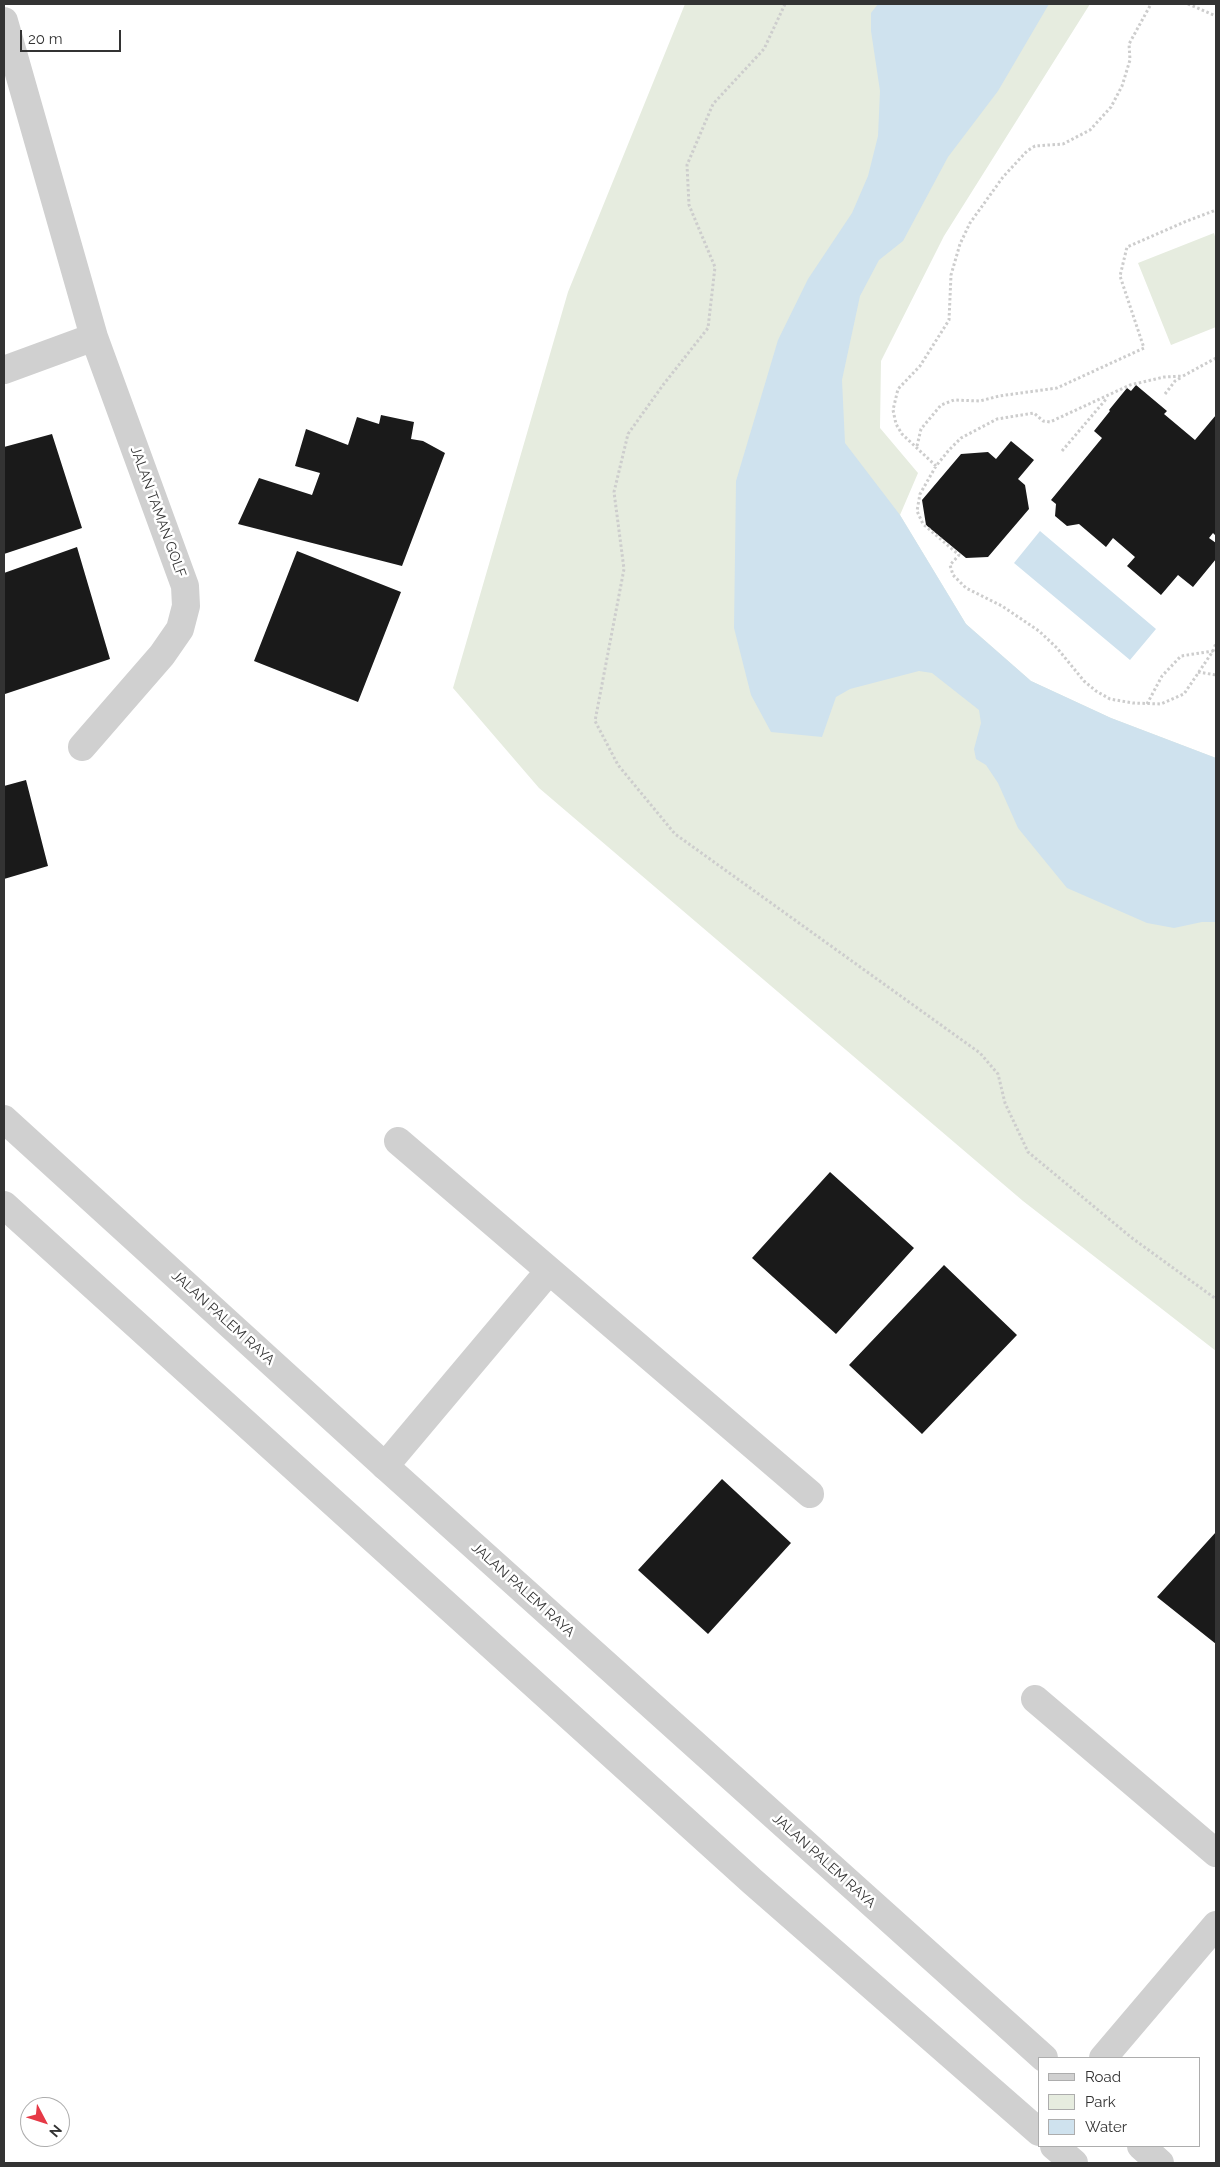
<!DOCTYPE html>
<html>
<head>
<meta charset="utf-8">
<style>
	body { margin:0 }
	#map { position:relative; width:1220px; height:2167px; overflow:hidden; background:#fff; font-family:Raleway,sans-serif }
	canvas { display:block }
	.frame { position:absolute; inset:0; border:5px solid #333; pointer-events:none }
	.legend { position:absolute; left:1038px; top:2057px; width:162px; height:90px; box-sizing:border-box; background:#fff; border:1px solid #adadad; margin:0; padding:6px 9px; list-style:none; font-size:15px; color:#333 }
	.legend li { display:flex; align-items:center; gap:10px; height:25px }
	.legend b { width:25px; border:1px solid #adadad }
	.north { position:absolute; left:20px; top:2097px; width:50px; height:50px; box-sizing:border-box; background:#fff; border:1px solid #adadad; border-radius:50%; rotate:130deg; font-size:14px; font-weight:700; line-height:20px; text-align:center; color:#333 }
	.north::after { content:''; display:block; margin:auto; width:18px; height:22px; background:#e63946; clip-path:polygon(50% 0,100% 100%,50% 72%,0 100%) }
	.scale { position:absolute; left:20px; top:30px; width:101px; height:22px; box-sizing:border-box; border:2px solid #333; border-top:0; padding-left:6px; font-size:15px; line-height:18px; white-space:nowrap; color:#333; -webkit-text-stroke:4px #fff; paint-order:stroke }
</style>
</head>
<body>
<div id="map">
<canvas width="1220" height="2167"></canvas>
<div class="frame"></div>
<ul class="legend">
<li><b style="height:6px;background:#d0d0d0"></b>Road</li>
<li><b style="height:14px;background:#e6ecdf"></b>Park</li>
<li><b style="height:14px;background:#cfe2ee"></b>Water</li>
</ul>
<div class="north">N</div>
<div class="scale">20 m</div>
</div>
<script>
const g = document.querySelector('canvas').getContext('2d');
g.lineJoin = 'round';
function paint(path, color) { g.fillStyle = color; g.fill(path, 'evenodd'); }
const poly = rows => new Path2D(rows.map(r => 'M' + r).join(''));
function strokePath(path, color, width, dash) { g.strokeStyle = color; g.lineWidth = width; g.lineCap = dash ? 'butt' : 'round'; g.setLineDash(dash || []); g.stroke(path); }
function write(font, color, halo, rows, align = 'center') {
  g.font = font + ' Raleway,sans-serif'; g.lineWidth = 5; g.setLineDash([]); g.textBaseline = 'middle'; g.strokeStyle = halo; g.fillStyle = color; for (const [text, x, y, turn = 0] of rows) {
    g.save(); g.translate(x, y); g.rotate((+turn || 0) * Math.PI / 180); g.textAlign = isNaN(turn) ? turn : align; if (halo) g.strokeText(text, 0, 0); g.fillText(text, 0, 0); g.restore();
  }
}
const green = poly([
	[685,4,1090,4,944,236,881,361,880,428,918,473,900,515,966,624,1031,681,1111,718,1216,758,1216,1351,1023,1201,539,788,453,688,568,292],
	[1214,233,1216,240,1216,327,1171,345,1138,263]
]);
const water = poly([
	[878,4,1049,4,998,91,948,157,903,241,879,260,860,296,842,380,845,443,900,515,966,624,1031,681,1111,718,1216,758,1216,922,1202,922,1174,928,1147,923,1067,888,1018,828,998,783,986,765,976,759,974,749,981,723,979,710,932,673,919,671,850,689,836,697,822,737,771,732,751,695,734,628,736,481,778,340,808,279,852,213,868,176,878,136,880,91,871,31,871,13],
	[1040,531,1156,629,1130,660,1014,563]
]);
const building = poly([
	[1136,385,1167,411,1164,414,1195,440,1216,415,1216,536,1213,533,1209,538,1216,543,1216,559,1193,587,1178,575,1161,595,1127,566,1135,557,1113,538,1106,547,1079,524,1067,526,1055,516,1056,504,1051,500,1102,438,1094,431,1110,411,1109,410,1127,388,1131,391],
	[381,415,414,422,411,439,423,441,445,453,402,566,238,524,259,478,312,495,320,473,295,466,306,429,348,445,357,417,379,424],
	[52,434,82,528,4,554,4,447],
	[1011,441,1034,460,1018,479,1025,485,1029,509,988,557,966,558,926,525,922,500,961,454,988,452,996,459],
	[77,547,110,659,5,694,4,573],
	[297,551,401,592,358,702,254,661],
	[26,780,48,866,4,879,4,786],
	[830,1172,914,1248,836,1334,752,1258],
	[944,1265,1017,1335,922,1434,849,1365],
	[722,1479,791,1543,708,1634,638,1570],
	[1216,1532,1216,1644,1157,1597]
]);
const path = poly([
	[785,4,764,49,713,104,687,165,689,205,715,267,708,328,663,385,628,434,614,492,624,569,595,721,618,765,675,834,980,1053,998,1074,1005,1103,1028,1152,1132,1238,1216,1299],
	[1188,4,1216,16],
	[1216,358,1183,376,1164,377,1130,385,1050,422,1043,421,1034,413,997,419,961,438,949,450,936,466,920,494,917,511,923,524,959,555,950,565,953,575,966,588,1002,606,1039,631,1057,648,1084,681,1096,691,1110,699,1133,703,1161,704,1184,694,1213,651,1216,643],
	[1165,394,1175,381,1182,377],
	[917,446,921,429,941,405,954,400,980,401,999,396,1057,388,1144,348,1120,276,1127,247,1187,221,1216,210],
	[1062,451,1107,398],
	[936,466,902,434,896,424,893,410,898,389,920,366,949,320,951,275,960,244,970,223,1003,177,1027,151,1035,146,1063,144,1090,130,1111,107,1122,86,1130,60,1129,44,1151,4],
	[1198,672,1216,675],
	[1147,704,1162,676,1181,656,1213,651]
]);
const minor = poly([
	[4,21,94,337,185,586,186,606,180,629,162,655,82,747],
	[4,370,94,337],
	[398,1141,810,1494],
	[385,1466,549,1271],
	[1035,1699,1216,1853],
	[1103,2058,1216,1925]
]);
const tertiary = poly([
	[4,1119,385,1466,1044,2058],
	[4,1205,753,1882,1039,2132],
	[1054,2146,1074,2163],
	[1141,2146,1160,2163]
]);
const streetNames = [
	["JALAN TAMAN GOLF",158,512,70],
	["JALAN PALEM RAYA",223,1318,42],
	["JALAN PALEM RAYA",523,1590,42],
	["JALAN PALEM RAYA",824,1861,42]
];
paint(green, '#e6ecdf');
paint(water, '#cfe2ee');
paint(building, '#1a1a1a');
strokePath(path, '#cdcdcd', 3, [2.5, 2.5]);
strokePath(minor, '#d0d0d0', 28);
strokePath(tertiary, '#d0d0d0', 28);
write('14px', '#333', '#fff', streetNames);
</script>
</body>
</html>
